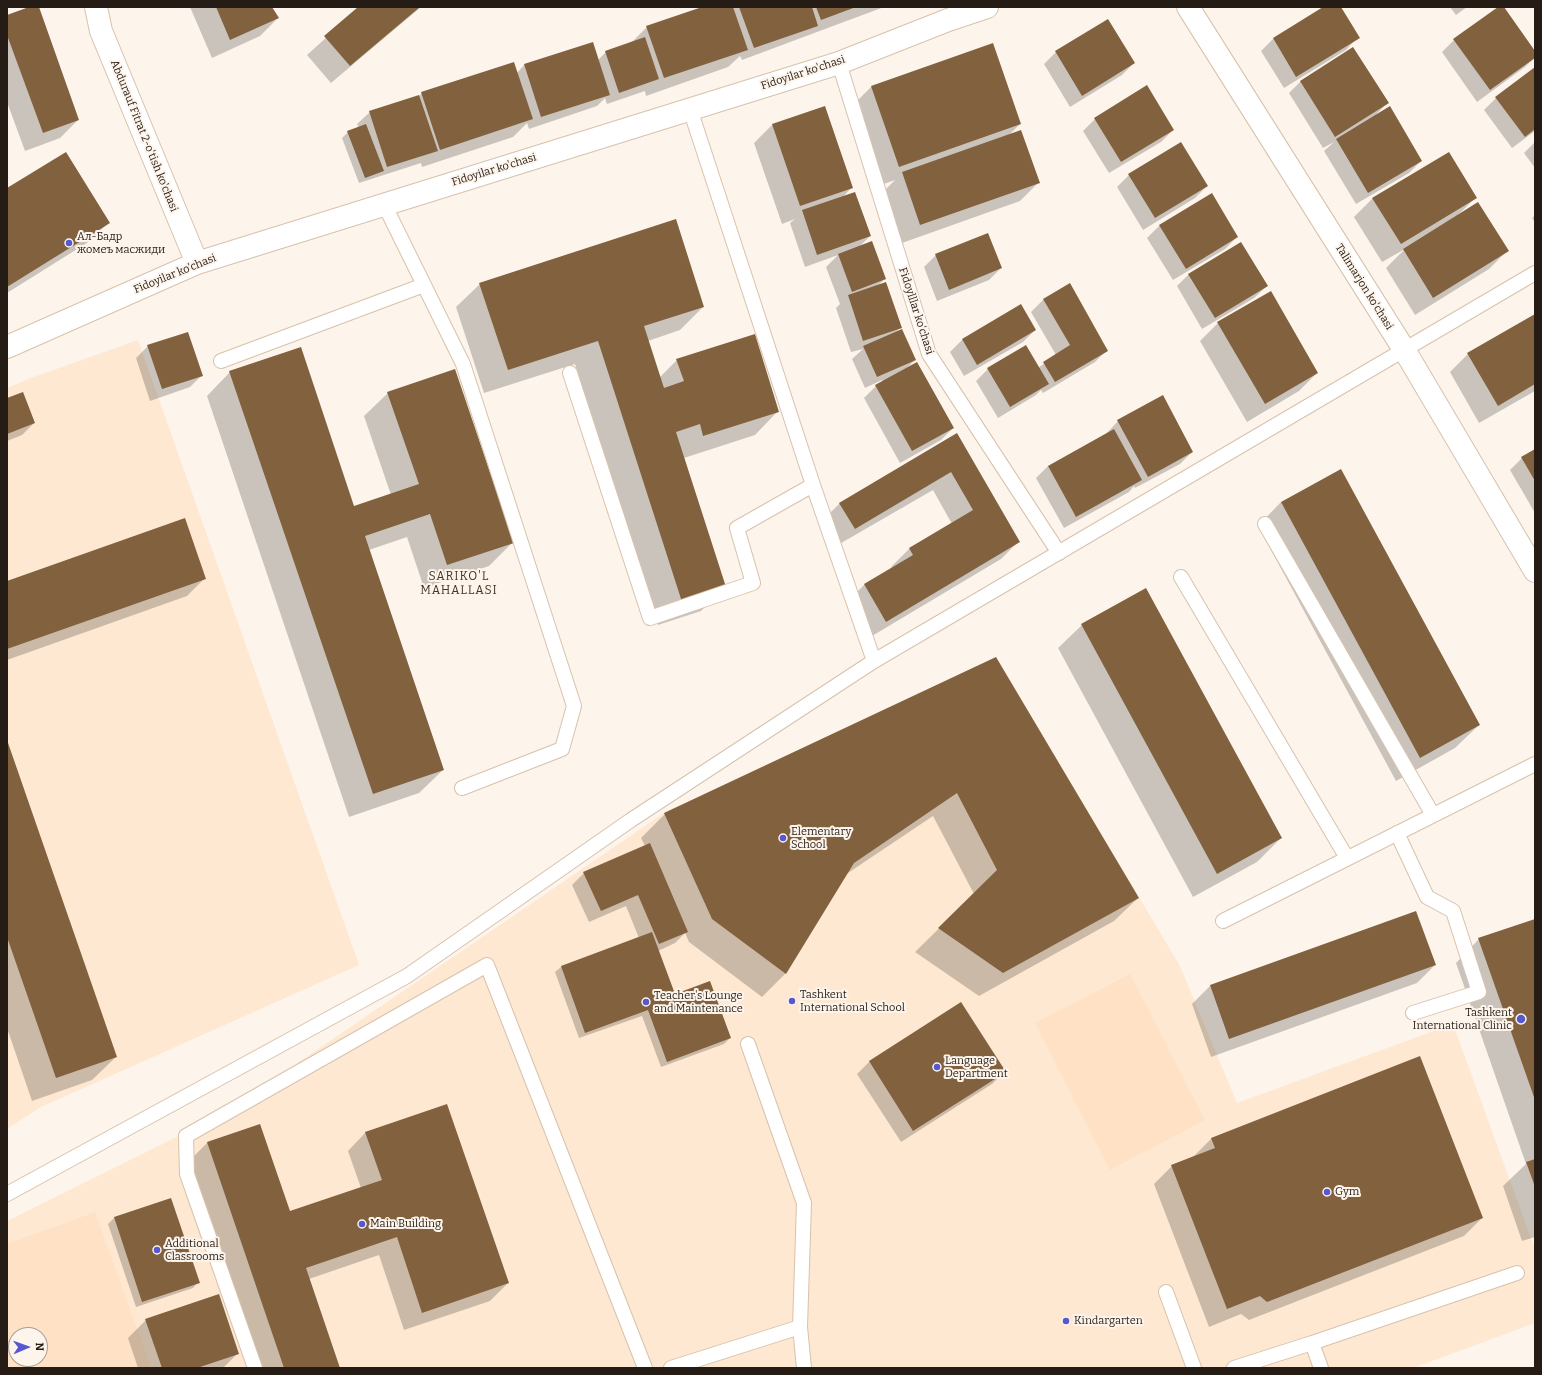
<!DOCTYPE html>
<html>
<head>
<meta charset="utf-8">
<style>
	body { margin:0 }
	#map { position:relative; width:1542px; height:1375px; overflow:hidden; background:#fdf4ec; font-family:Bitter,serif }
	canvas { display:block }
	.frame { position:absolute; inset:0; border:8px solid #251d15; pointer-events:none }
	.north { position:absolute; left:8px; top:1327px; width:40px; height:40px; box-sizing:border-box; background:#fdf4ec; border:1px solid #a79e96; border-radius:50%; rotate:88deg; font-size:11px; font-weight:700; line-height:16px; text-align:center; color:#251d15 }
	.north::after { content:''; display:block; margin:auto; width:14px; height:18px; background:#5658d0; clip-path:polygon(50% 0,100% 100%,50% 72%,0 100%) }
</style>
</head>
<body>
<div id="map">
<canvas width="1542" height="1375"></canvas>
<div class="frame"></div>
<div class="north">N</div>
</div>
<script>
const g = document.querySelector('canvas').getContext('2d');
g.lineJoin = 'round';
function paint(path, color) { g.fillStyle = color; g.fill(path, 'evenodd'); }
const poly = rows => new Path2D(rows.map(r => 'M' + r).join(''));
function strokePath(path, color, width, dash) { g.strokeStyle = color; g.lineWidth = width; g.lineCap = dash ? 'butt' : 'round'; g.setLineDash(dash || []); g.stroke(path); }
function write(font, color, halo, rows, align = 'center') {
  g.font = font + ' Bitter,serif'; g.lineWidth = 4; g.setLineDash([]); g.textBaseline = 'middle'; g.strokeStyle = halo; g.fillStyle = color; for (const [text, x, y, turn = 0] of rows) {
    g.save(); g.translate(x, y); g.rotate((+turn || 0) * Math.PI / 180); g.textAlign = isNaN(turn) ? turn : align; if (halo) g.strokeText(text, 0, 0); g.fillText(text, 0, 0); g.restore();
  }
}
const built = poly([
	[138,340,359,965,41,1107,7,1129,7,388,28,379],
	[996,657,1180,966,1237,1103,1453,1024,1535,1249,1535,1323,1413,1368,7,1368,7,1221,223,1114,664,813],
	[16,1335,40,1335,40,1359,16,1359]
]);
const green = poly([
	[1130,974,1205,1120,1110,1170,1035,1023],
	[95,1212,151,1368,7,1368,7,1244],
	[16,1335,40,1335,40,1359,16,1359]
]);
const shadow = poly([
	[32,7,38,7,78,120,60,138,25,151,7,102,7,16],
	[190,7,271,7,278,18,260,36,212,58],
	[360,7,421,7,331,83,307,55],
	[705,7,884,7,742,60,740,56,728,67,646,96,645,91,607,104,605,98,597,106,529,129,527,123,513,137,422,167,421,163,359,183,342,138,348,132,359,128,357,124,370,112,419,96,422,93,517,73,524,65,592,43,598,60,606,52,631,43,647,27],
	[1325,7,1340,7,1358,37,1346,50,1284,88,1261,51,1273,39],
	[1450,7,1467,7,1456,15],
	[1500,7,1503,7,1535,52,1535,57,1525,67,1477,102,1442,52,1454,40],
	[992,44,1020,124,1009,135,1038,183,1020,201,902,243,884,191,895,180,881,185,853,105,871,87],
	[1056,52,1134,63,1122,75,1070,107,1044,64],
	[1535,68,1535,131,1512,148,1484,110,1496,98],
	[1301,81,1387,103,1375,116,1421,161,1409,173,1356,204,1324,151,1334,142,1323,148,1289,93],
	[824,107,852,187,842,198,870,236,859,247,885,279,877,286,900,328,895,333,915,360,906,369,953,428,941,440,900,463,864,398,876,386,883,382,882,380,865,388,852,359,863,349,851,352,836,308,840,304,826,267,838,255,805,267,790,223,795,219,782,224,754,143,772,125],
	[1095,119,1173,130,1161,142,1109,173,1083,131],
	[1535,142,1535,168,1524,153],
	[1449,153,1476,197,1458,215,1507,251,1489,269,1415,315,1386,268,1405,249,1382,262,1354,217,1372,199],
	[1129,175,1207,186,1195,198,1143,230,1117,187],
	[7,189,108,223,90,241,7,293],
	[1211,194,1237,237,1225,249,1173,280,1147,238,1159,226],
	[1535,215,1535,222,1532,218],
	[936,255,1001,268,989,280,937,301,924,267],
	[1189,274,1267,286,1254,298,1202,329,1177,286],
	[480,284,703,307,680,330,648,341,659,378,677,360,778,411,755,435,684,458,725,587,701,611,658,625,575,364,484,393,456,307],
	[1070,284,1107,350,1095,362,1043,393,1041,390,1036,395,998,418,976,381,988,369,1038,368,1056,355,1031,312,1043,300],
	[1021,306,1035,330,1023,342,964,376,950,352,962,340],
	[1535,315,1535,391,1479,423,1450,372,1468,354],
	[1218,323,1317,373,1299,391,1247,422,1200,341],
	[148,346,202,375,190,387,150,401,136,358],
	[230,372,354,508,391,495,364,416,388,393,512,543,489,566,424,588,407,537,369,550,443,770,419,793,349,817,207,396],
	[7,399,34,423,22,435,7,441],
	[1118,421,1192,452,1180,464,1135,488,1134,486,1129,492,1064,528,1036,478,1048,466,1106,434],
	[956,434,1019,541,1001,559,867,639,846,603,864,585,892,568,891,567,909,549,952,524,933,490,836,546,822,521,840,503],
	[1535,450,1535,513,1510,470,1522,458],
	[1281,502,1479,725,1455,748,1396,781,1258,526],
	[205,578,187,596,7,660,7,582],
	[1082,625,1281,838,1257,862,1193,897,1058,648],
	[996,658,1138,898,1114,921,979,996,915,952,974,894,933,816,845,875,785,974,762,997,689,942,685,933,675,943,658,951,674,996,730,1038,724,1044,661,1067,642,1016,579,1038,555,972,561,967,639,938,626,906,589,922,572,885,584,873,645,846,641,838,665,814],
	[7,742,116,1057,92,1080,32,1101,7,1028],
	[1416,912,1435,965,1417,983,1211,1057,1192,1004,1210,986],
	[1535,920,1535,1237,1522,1241,1503,1186,1526,1164,1456,963,1479,939],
	[961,1003,1004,1072,992,1084,901,1142,857,1074,869,1062],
	[260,1125,289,1212,361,1188,348,1151,366,1132,508,1283,490,1301,404,1330,379,1255,309,1279,339,1368,260,1368,189,1161,207,1143],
	[1212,1138,1482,1218,1464,1236,1249,1320,1241,1314,1209,1327,1154,1184,1172,1166,1194,1156],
	[170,1199,198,1282,193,1288,136,1307,108,1224,114,1218],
	[146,1320,238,1353,223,1368,138,1368,128,1338]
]);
const building = poly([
	[29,7,39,7,79,120,43,133,7,35,7,15],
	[216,7,272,7,279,18,230,40],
	[358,7,420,7,350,66,324,36],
	[702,7,733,7,748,50,664,78,646,26],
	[739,7,812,7,818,26,754,48],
	[816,7,856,7,821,20],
	[1323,7,1341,7,1360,38,1296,77,1273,38],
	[1498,7,1504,7,1535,51,1535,58,1490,90,1453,39],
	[1108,19,1135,63,1082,96,1055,51],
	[645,37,659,79,619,93,605,51],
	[593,42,610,95,541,117,524,64],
	[993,43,1021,124,899,167,871,86],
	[1353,47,1389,103,1335,137,1300,81],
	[514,62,533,119,440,150,421,92],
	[1535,67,1535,129,1525,137,1495,97],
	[1147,85,1174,130,1121,162,1094,118],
	[419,95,438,151,387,167,369,111],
	[825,106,853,188,800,206,772,124],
	[1390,106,1422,161,1368,193,1336,139],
	[366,124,384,171,365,178,347,131],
	[1021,130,1040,183,920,225,902,172],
	[1181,142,1208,186,1155,218,1128,174],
	[66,152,110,223,7,287,7,188],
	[1449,152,1477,198,1401,244,1372,198],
	[855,192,871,236,817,255,802,210],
	[1212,193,1238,237,1186,269,1159,225],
	[1478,202,1509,251,1433,298,1403,249],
	[676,219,704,307,644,326,664,388,684,381,676,359,755,334,779,412,703,436,700,424,676,432,726,587,682,602,598,341,508,370,479,283],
	[988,233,1002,268,949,290,935,254],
	[872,241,886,279,852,292,838,254],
	[1241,242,1268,286,1215,318,1188,274],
	[886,282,902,328,863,341,848,295],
	[1070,283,1108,351,1055,382,1043,362,1070,345,1043,299],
	[1271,291,1318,373,1265,404,1217,322],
	[1021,304,1036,330,977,365,962,339],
	[1535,314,1535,384,1498,406,1467,353],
	[902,329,916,360,877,377,863,346],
	[188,332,203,376,162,389,147,345],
	[1026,345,1049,384,1010,407,987,368],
	[301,347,354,506,419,484,387,392,455,369,514,543,447,565,430,514,365,536,444,770,373,794,229,371],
	[917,362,954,428,912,451,875,385],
	[23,392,35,423,7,434,7,398],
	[1163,395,1193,452,1148,477,1117,420],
	[1114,429,1142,480,1076,517,1048,466],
	[957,433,1020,542,886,622,864,584,913,555,909,548,973,510,951,472,855,529,839,503],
	[1535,449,1535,481,1521,457],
	[1341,469,1480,725,1420,758,1281,502],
	[185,518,206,579,7,649,7,581],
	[1146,588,1282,838,1217,874,1081,624],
	[996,657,1139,898,1003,973,938,928,997,870,957,793,854,863,786,974,712,919,664,813],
	[7,740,117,1057,56,1078,7,937],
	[650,843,688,932,659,944,638,895,601,911,583,872],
	[1416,911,1436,965,1229,1039,1210,985],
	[1535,919,1535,1100,1478,938],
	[652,932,675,994,710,981,731,1038,667,1062,648,1010,585,1033,561,966],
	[961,1002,1006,1072,913,1131,869,1061],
	[1420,1056,1483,1218,1267,1302,1260,1296,1227,1309,1171,1165,1215,1148,1211,1138],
	[447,1104,509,1283,422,1313,397,1237,306,1268,340,1368,284,1368,207,1142,260,1124,290,1211,382,1180,365,1132],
	[1535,1159,1535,1187,1526,1162],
	[171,1198,200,1283,142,1302,114,1217],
	[219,1294,239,1354,197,1368,162,1368,145,1319]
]);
const service = poly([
	[839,63,929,354,1059,553],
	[690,109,813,485,874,661],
	[384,204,463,364,574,706,562,749,462,788],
	[221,361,424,285],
	[570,373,650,618,753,583,737,528,813,485],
	[1265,524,1433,815],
	[1181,577,1347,858],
	[1397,833,1427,897,1453,911,1479,992,1413,1013],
	[1223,921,1535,764],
	[7,1194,407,976,631,820,874,661,1535,273],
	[1166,1292,1194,1368],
	[800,1327,804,1368],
	[255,1368,187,1174,186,1136,487,965,645,1368],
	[671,1368,800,1327,804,1203,748,1044],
	[1234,1368,1312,1343],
	[1321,1368,1312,1343,1517,1273]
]);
const minor = poly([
	[96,7,101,31,197,263],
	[1188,7,1405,351,1535,571],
	[7,347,197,263,839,63,948,20,987,7]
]);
const markers = [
	[69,243,4,"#5658d0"],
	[783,838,4,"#5658d0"],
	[792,1001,4,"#5658d0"],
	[646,1002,4,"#5658d0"],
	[1521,1019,5,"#5658d0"],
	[937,1067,4,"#5658d0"],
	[1327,1192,4,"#5658d0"],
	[362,1224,4,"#5658d0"],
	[157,1250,4,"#5658d0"],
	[1066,1321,4,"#5658d0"]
];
const streetNames = [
	["Fidoyilar ko'chasi",803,73,-18],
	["Abdurauf Fitrat 2-o'tish ko'chasi",144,136,68],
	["Fidoyilar ko'chasi",494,170,-17],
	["Fidoyilar ko'chasi",175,274,-22],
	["Talimarjon ko'chasi",1364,287,58],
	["Fidoylllar ko'chasi",916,311,72]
];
const poiNames = [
	["Ал-Бадр",77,237],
	["жомеъ масжиди",77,250],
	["Elementary",791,832],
	["School",791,845],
	["Tashkent",800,995],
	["International School",800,1008],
	["Teacher's Lounge",654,996],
	["and Maintenance",654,1009],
	["Tashkent",1512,1013,"right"],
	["International Clinic",1512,1026,"right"],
	["Language",945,1061],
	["Department",945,1074],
	["Gym",1335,1192],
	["Main Building",370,1224],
	["Additional",165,1244],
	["Classrooms",165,1257],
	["Kindargarten",1074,1321]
];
const neighbourhoodNames = [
	["SARIKO'L",459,577],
	["MAHALLASI",459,591]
];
paint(built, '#fee8d1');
paint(green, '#ffe2c5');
paint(shadow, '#0003');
paint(building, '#81613e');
strokePath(service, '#d7c2ac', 16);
strokePath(minor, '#d7c2ac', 24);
strokePath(service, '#fff', 14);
strokePath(minor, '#fff', 22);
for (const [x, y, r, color] of markers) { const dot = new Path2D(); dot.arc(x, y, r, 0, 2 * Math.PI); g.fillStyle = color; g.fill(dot); strokePath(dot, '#fdf4ec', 1.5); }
write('11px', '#251d15', '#fdf4ec', streetNames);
write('11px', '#251d15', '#fdf4ec', poiNames, 'left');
g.letterSpacing = '1px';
write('12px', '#463523', '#fdf4ec', neighbourhoodNames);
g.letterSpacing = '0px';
</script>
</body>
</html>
